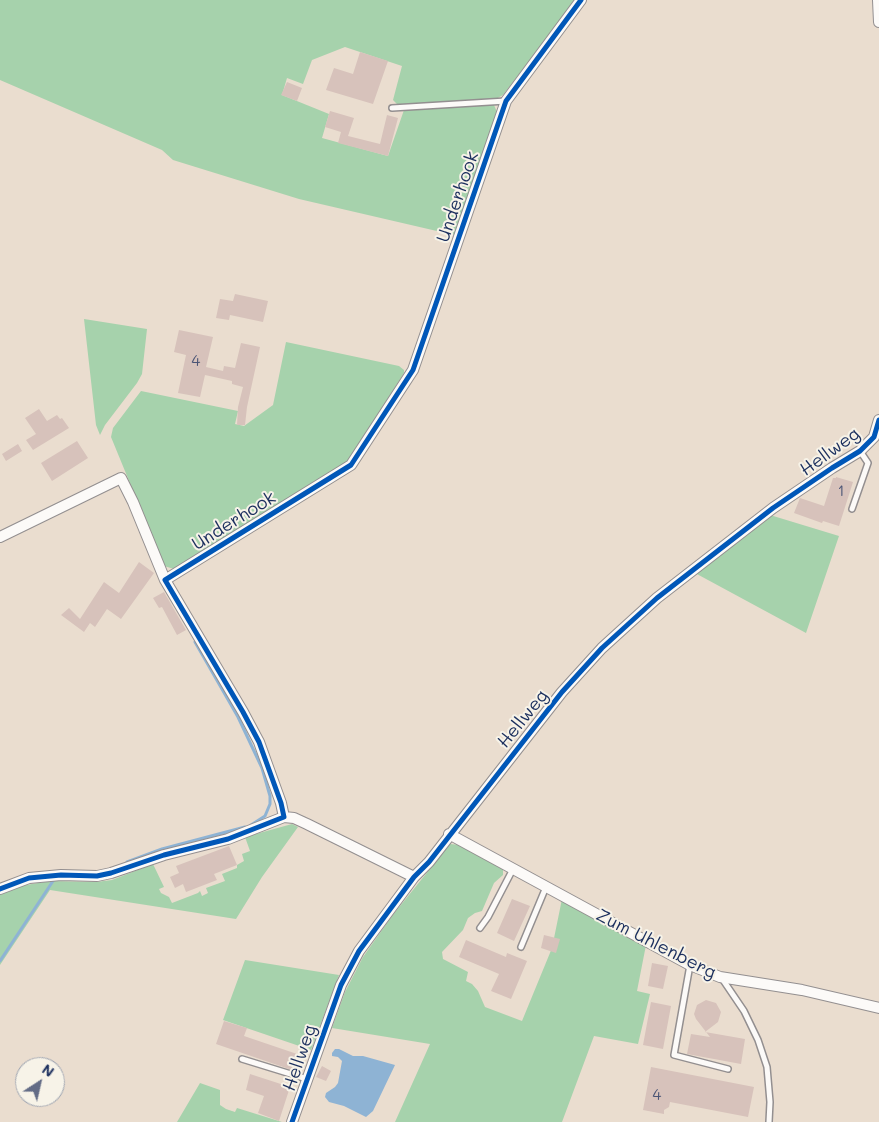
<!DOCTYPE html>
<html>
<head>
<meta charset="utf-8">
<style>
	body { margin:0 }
	#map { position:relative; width:879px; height:1122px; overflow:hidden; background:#eaddcf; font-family:Mali,sans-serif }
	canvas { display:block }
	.north { position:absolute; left:15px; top:1057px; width:50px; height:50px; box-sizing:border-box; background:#f7f3e8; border:1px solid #9fa5b1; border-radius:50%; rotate:35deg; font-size:14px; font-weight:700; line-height:20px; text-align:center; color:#1b2f5e }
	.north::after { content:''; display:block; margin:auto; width:18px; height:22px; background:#636c86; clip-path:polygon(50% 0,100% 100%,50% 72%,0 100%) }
</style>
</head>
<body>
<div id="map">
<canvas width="879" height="1122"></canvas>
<div class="north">N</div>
</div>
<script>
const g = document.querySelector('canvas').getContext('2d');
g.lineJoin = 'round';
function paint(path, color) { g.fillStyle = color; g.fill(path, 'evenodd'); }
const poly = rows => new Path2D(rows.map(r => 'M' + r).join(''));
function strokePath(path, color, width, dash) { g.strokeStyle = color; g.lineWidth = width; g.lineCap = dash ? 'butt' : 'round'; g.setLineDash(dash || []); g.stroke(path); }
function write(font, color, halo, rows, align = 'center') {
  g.font = font + ' Mali,sans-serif'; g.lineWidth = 4; g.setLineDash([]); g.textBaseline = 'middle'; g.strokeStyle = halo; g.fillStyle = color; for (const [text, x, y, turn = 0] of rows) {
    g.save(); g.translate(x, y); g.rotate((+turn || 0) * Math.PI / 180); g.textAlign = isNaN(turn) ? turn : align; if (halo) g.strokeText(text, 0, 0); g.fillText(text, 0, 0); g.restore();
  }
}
const green = poly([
	[0,0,576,0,503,95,496,99,398,105,393,100,402,66,345,47,312,60,303,84,287,78,282,95,329,114,322,138,388,156,404,110,494,105,497,112,454,235,299,199,173,160,162,150,0,80],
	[84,319,147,329,142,374,137,383,105,425,100,435,96,425],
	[286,342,399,366,404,370,404,373,348,462,174,569,164,566,111,437,113,428,141,391,238,411,235,424,244,426,273,405],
	[770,515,839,536,806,633,695,573],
	[292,824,298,827,262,877,236,919,50,890,0,965,0,895,6,891,20,886,50,881,96,882,112,880,153,864,164,887,159,889,161,893,169,897,172,903,198,893,200,891,202,896,208,893,206,888,225,881,222,874,237,868,237,865,244,861,242,854,250,851,245,837],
	[450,844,460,845,503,867,503,875,494,883,482,911,475,913,468,918,463,930,442,952,443,959,468,972,466,981,472,984,478,991,485,1007,522,1021,552,948,562,899,646,945,637,991,650,994,638,1044,594,1036,562,1122,395,1122,430,1044,332,1028,345,992,363,957,392,916],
	[245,960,339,975,311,1050,223,1020],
	[200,1083,220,1090,220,1105,226,1109,235,1112,237,1108,282,1122,177,1122]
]);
const water = poly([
	[335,1049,339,1049,353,1056,363,1056,395,1065,373,1111,366,1117,344,1106,329,1102,325,1097,326,1093,335,1087,338,1083,342,1061,338,1057,332,1056,332,1053]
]);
const stream = poly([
	[195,642,238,717,262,768,270,796,270,804,265,816,251,825],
	[127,862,162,849,245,827],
	[0,961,53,881]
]);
const building = poly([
	[360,52,388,61,373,104,326,90,334,68,353,74],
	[287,82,302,88,297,101,281,95],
	[330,111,354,118,348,136,380,144,387,115,398,118,388,156,338,143,341,132,325,127],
	[235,294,268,301,263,322,230,315,229,320,216,318,220,299,233,301],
	[179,330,213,337,206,367,223,371,224,366,235,368,241,343,260,347,247,407,245,425,237,425,238,407,243,387,232,384,232,381,205,375,200,397,178,393,186,355,174,352],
	[39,409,47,421,57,415,60,419,62,418,69,428,33,450,26,440,36,434,25,418],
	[77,441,88,458,52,481,41,463],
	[18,444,22,451,6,461,2,454],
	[836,477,853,482,839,526,823,521,822,523,794,513,800,498,824,506,833,478,836,478],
	[139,562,154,573,121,619,107,609,95,627,90,623,84,632,61,615,69,608,80,619,104,582,119,593],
	[164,592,186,630,177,635,162,607,159,608,153,598],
	[229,846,237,865,214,874,217,880,186,892,183,884,175,888,170,877,179,873,176,866],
	[512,899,530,906,514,941,497,933],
	[544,935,560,939,556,953,541,948],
	[466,940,506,957,507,953,527,961,511,999,491,991,499,974,459,957],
	[652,963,668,966,663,989,648,986],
	[706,1000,716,1003,721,1012,718,1022,705,1032,745,1039,741,1064,687,1054,691,1034,710,1037,696,1019,694,1014,697,1005],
	[651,1002,671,1006,663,1049,643,1045],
	[224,1021,247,1028,244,1036,300,1055,295,1071,216,1044],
	[322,1066,331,1071,326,1081,316,1077],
	[651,1067,754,1087,748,1117,670,1102,669,1107,664,1110,664,1114,643,1110],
	[250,1074,290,1087,279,1121,258,1113,264,1096,246,1090]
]);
const lane = poly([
	[392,108,506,101],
	[852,509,868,463,860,451],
	[480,928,488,917,513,869],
	[521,947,546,887],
	[690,965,674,1055,728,1069],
	[721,977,744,1011,758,1040,767,1067,770,1102,769,1122],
	[242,1059,307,1079]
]);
const street = poly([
	[878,0,879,22],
	[0,537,121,478,133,502,165,580,243,712,259,742,281,803,284,817],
	[165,580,351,465,413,370,506,101,581,0],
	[449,834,690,965,720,977,802,990,879,1008],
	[0,889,29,878,61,875,97,876,111,873,164,855,228,839,284,817,294,818,307,824,414,877],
	[292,1122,341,985,359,951,414,877,429,862,562,692,602,648,657,598,773,508,832,468,860,451,874,437,879,420]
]);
const cycleway = poly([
	[0,889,29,878,61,875,97,876,111,873,164,855,228,839,284,817,281,803,259,742,243,712,165,580,351,465,413,370,506,101,581,0],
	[292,1122,341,985,359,951,414,877,429,862,562,692,602,648,657,598,773,508,832,468,860,451,874,437,879,420]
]);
const numberNames = [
	["4",196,361],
	["1",841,491],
	["4",657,1095]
];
const streetNames = [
	["Underhook",458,197,-71],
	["Hellweg",830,452,-36],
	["Underhook",234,521,-32],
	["Hellweg",523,719,-51],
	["Zum Uhlenberg",656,944,27],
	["Hellweg",300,1058,-71]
];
paint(green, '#a6d2ac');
paint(water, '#8eb3d4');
strokePath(stream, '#8eb3d4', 3);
paint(building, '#d7c2bb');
strokePath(lane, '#938f90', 8);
strokePath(street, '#938f90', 12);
strokePath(lane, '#fcfaf8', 5);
strokePath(street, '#fcfaf8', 10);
strokePath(cycleway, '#0057b8', 5);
write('15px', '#4a5475', null, numberNames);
write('18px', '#1b2f5e', '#f7f3e8', streetNames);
</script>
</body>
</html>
